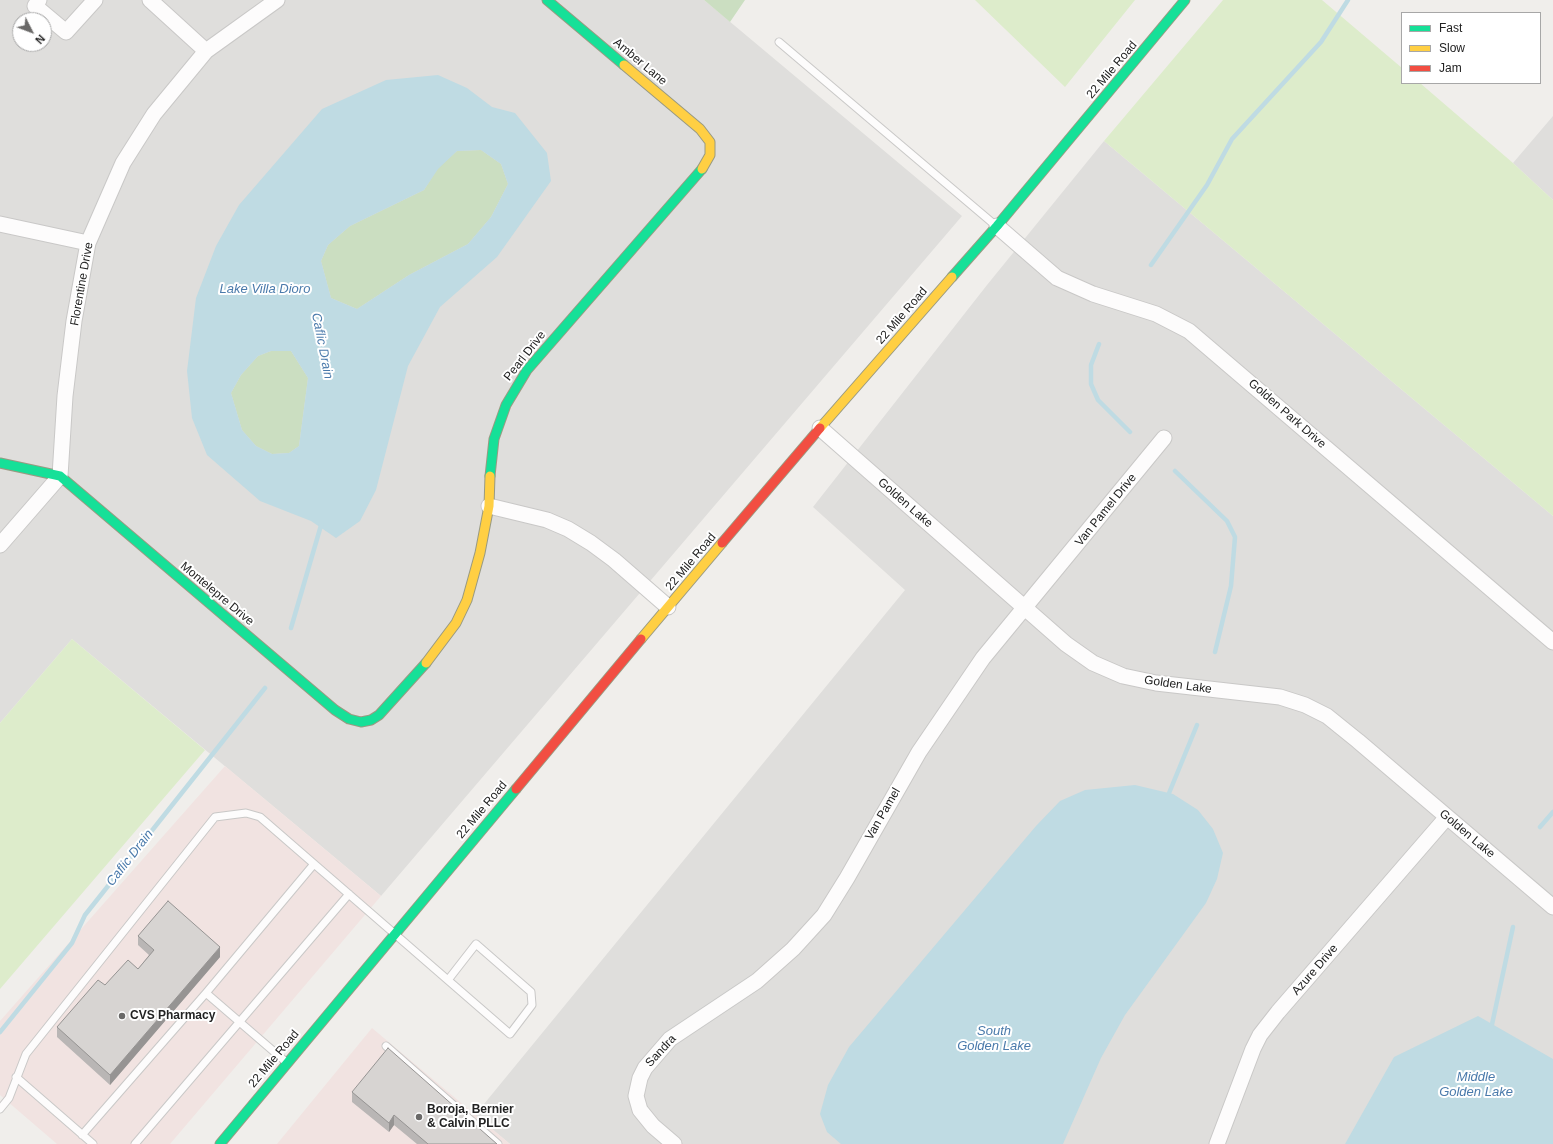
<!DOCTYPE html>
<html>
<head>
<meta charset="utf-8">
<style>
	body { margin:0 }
	#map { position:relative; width:1553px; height:1144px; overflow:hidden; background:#f0eeeb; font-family:Arial,sans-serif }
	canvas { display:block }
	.legend { position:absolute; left:1401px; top:12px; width:140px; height:72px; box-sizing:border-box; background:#fff; border:1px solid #a7a7a7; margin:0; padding:5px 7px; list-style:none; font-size:12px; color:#222 }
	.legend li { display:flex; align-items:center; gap:8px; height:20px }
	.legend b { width:20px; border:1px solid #a7a7a7 }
	.north { position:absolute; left:12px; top:12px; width:40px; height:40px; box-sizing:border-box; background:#fff; border:1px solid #a7a7a7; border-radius:50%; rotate:132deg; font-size:11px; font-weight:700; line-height:16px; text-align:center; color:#222 }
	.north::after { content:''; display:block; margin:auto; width:14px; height:18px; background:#6a6968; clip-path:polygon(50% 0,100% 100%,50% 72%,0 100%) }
</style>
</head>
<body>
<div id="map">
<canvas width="1553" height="1144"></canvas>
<ul class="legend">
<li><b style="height:5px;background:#16e098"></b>Fast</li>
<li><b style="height:5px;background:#ffcf43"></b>Slow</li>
<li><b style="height:5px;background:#f24e42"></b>Jam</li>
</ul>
<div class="north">N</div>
</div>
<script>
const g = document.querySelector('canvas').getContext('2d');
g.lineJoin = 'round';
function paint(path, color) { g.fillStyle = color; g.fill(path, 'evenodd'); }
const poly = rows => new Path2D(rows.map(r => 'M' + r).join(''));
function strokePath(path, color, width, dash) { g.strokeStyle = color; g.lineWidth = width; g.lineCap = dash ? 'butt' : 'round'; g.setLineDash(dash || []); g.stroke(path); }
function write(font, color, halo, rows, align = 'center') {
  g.font = font + ' Arial,sans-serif'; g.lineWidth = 4; g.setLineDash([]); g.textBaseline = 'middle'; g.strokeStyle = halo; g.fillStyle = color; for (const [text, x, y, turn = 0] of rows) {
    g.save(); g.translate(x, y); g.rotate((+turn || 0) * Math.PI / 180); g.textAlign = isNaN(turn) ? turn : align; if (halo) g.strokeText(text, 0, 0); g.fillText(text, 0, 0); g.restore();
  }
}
const residential = poly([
	[0,0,704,0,962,216,381,896,72,639,0,723],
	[20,20,44,20,44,44,20,44],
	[1553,116,1553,200,1513,163],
	[1104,141,1553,516,1553,1144,510,1144,475,1115,905,590,813,507,987,285]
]);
const commercial = poly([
	[225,766,381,896,170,1144,57,1144,0,1095,0,1021],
	[372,1028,510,1144,277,1144]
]);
const grass = poly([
	[975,0,1135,0,1065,87],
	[1223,0,1322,0,1402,68,1402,83,1420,83,1513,163,1553,200,1553,516,1104,141],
	[72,639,205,750,0,989,0,723]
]);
const forest = poly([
	[704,0,745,0,730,22],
	[481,150,501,164,508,184,491,217,468,244,409,275,357,309,331,298,321,261,328,245,350,226,424,190,438,168,457,151],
	[271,351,291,351,308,378,299,446,289,453,272,454,256,446,242,430,231,393,241,375,258,356]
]);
const water = poly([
	[438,75,467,88,492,107,515,113,547,153,551,181,497,257,440,307,408,366,376,490,360,521,336,538,311,521,260,501,207,455,192,418,187,371,196,298,216,246,239,205,322,109,386,80],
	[481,150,501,164,508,184,491,217,468,244,409,275,357,309,331,298,321,261,328,245,350,226,424,190,438,169,457,151],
	[271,351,291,351,308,378,299,446,289,453,272,454,256,446,242,430,231,393,241,375,258,356],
	[1135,785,1173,794,1198,810,1213,829,1223,853,1217,879,1206,903,1125,1015,1101,1058,1063,1144,841,1144,827,1132,820,1114,828,1085,849,1047,1036,826,1060,801,1085,790],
	[1478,1016,1553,1059,1553,1144,1345,1144,1394,1057]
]);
const stream = poly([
	[1151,265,1207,185,1232,139,1321,42,1348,0],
	[1099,344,1091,365,1091,384,1098,400,1130,432],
	[1175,471,1227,521,1235,537,1231,586,1215,652],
	[291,628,322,522],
	[1167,798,1197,725],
	[1540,827,1553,812],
	[1491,1029,1513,927],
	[0,1032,72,943,85,915,265,688]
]);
const lane = poly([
	[779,42,995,225],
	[206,993,286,1062],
	[386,1046,498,1144],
	[16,1077,93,1144],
	[0,1109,9,1098,26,1054,215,817,246,813,260,817,510,1034,532,1005,531,992,476,944,448,980],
	[82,1135,206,993,314,864],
	[135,1144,349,894]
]);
const street = poly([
	[39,0,35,6,66,32,95,0],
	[150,0,206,51],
	[0,224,88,243],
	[997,226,1057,278,1093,294,1156,314,1189,331,1553,642],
	[820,428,1066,644,1093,663,1123,676,1156,683,1280,697,1305,705,1327,716,1358,741,1553,907],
	[489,506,547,520,568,529,591,543,614,560,668,607],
	[0,545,60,476,65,396,74,321,88,243,123,163,154,114,206,51,277,0],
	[674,1144,653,1126,640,1110,636,1096,640,1078,645,1068,670,1039,757,981,793,949,824,915,847,878,919,752,983,658,1164,438],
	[1217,1144,1253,1049,1260,1035,1278,1012,1447,817]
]);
const fast = poly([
	[547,0,624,65],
	[952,277,997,226,1185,0],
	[0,463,60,476,335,710,349,719,361,722,371,720,379,715,426,663],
	[490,476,494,439,506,405,527,370,702,169],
	[220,1144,516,789]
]);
const slow = poly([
	[624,65,700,129,710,142,710,155,702,169],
	[820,428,952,277],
	[641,639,722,543],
	[426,663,456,623,467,600,480,553,489,506,490,476]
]);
const jam = poly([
	[722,543,820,428],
	[516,789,641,639]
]);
const wall = poly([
	[138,936,220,957,110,1085,57,1037,57,1027,105,985,138,969,149,955,138,945],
	[352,1092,497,1144,417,1144,394,1125,389,1132,352,1102]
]);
const shadedWall = poly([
	[220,947,220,957,110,1085,110,1075],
	[394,1115,394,1125,389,1132,389,1123]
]);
const building = poly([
	[168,901,220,947,110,1075,57,1027,98,980,105,985,128,960,138,969,154,950,138,936,168,901],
	[388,1048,497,1144,428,1144,394,1115,389,1123,352,1092,388,1048]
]);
const markers = [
	[122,1016,4,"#6a6968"],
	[419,1117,4,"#6a6968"]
];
const streetNames = [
	["Amber Lane",640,62,40],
	["22 Mile Road",1112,70,-50],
	["Florentine Drive",82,284,-80],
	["22 Mile Road",902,316,-49],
	["Pearl Drive",525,356,-52],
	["Golden Park Drive",1287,414,41],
	["Golden Lake",905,503,41],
	["Van Pamel Drive",1106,510,-51],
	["22 Mile Road",691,562,-50],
	["Montelepre Drive",217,594,40],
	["Golden Lake",1178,685,8],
	["22 Mile Road",482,810,-50],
	["Van Pamel",883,814,-60],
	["Golden Lake",1467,834,40],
	["Azure Drive",1315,970,-49],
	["Sandra",661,1051,-47],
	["22 Mile Road",274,1059,-50]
];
const poiNames = [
	["CVS Pharmacy",130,1016],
	["Boroja, Bernier",427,1110],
	["& Calvin PLLC",427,1124]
];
const waterNames = [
	["Lake Villa Dioro",265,289],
	["Caflic Drain",322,346,79],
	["Caflic Drain",130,858,-52],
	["South",994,1031],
	["Golden Lake",994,1046],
	["Middle",1476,1077],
	["Golden Lake",1476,1092]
];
paint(residential, '#dfdedc');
paint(commercial, '#f1e3e1');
paint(grass, '#ddeccb');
paint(forest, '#cbdec1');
paint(water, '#bfdbe3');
strokePath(stream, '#bfdbe3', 4.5);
strokePath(lane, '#c9c8c7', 9);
strokePath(street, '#c9c8c7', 17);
strokePath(fast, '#999a82', 11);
strokePath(slow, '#999a82', 11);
strokePath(jam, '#999a82', 11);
strokePath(lane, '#fdfcfc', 7);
strokePath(street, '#fdfcfc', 15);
strokePath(fast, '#16e098', 9);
strokePath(slow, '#ffcf43', 9);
strokePath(jam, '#f24e42', 9);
paint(wall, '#b9b6b5');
paint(shadedWall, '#969493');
paint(building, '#d7d4d2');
strokePath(building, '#969493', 1);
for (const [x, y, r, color] of markers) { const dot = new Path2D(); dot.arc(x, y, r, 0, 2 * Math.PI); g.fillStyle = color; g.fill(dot); strokePath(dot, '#fff', 1.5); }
write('12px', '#222', '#fff', streetNames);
write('bold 12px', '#222', '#fff', poiNames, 'left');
write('italic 13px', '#4a7aab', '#fff', waterNames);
</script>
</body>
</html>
